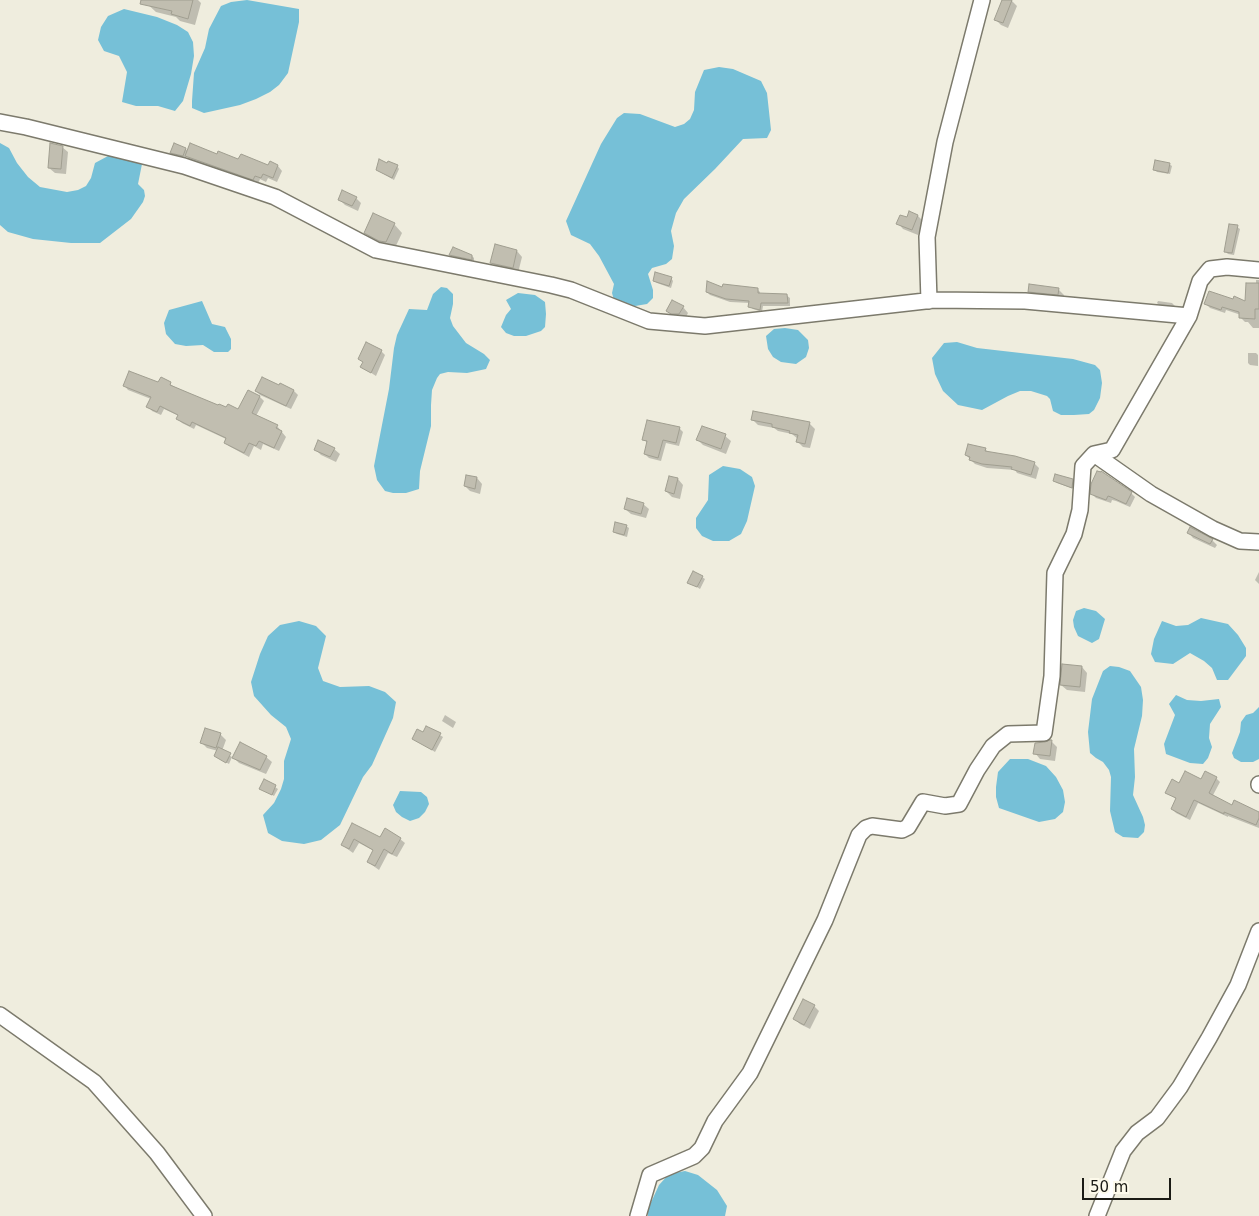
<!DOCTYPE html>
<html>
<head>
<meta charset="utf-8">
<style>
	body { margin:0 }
	#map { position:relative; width:1259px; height:1216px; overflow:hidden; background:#efedde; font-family:"DejaVu Sans",sans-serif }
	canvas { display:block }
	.scale { position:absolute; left:1082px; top:1178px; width:89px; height:22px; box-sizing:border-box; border:2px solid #1b1b15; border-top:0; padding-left:6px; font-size:15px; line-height:18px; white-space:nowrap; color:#1b1b15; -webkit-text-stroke:4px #fdfaeb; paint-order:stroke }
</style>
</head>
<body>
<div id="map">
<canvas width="1259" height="1216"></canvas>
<div class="scale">50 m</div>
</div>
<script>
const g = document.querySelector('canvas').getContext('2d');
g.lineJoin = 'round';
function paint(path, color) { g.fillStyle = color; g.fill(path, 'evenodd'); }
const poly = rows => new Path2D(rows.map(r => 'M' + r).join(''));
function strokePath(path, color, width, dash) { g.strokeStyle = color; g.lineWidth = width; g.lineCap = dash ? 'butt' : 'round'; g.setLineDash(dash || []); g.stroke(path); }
const water = poly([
	[247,0,299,9,299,22,288,73,279,85,270,92,256,99,240,105,204,113,192,108,192,101,194,73,205,48,209,29,221,6,231,2],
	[124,9,157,17,177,25,188,32,193,42,194,56,191,74,183,101,175,111,158,106,136,106,122,102,127,72,119,56,104,51,98,40,101,27,108,16],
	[719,67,733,69,761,81,767,93,771,130,767,138,743,139,715,169,684,199,676,213,671,231,674,246,672,259,666,264,652,268,648,274,653,290,653,298,647,304,635,306,625,305,614,300,612,293,614,284,599,256,590,244,571,235,566,221,601,144,617,118,624,113,640,114,675,127,684,124,690,119,694,110,695,92,704,70],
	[0,143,9,148,17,163,28,177,40,187,67,192,78,190,86,186,91,178,95,163,108,156,122,156,134,159,142,164,138,184,144,190,145,196,143,202,131,219,100,243,71,243,33,239,8,232,0,225],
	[441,287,447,288,453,294,453,304,450,318,453,326,466,343,484,354,490,360,486,369,467,373,448,372,440,374,437,378,432,390,431,405,431,426,420,471,419,489,406,493,393,493,385,491,377,480,374,466,389,389,394,348,397,335,409,309,427,310,433,294],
	[518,293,535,295,545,302,546,314,545,327,541,331,526,336,514,336,506,333,501,327,506,315,511,309,506,300],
	[202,301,212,324,225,327,231,339,231,349,228,352,214,352,203,345,186,346,175,344,166,334,164,323,169,310],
	[785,328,798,330,808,340,809,348,806,357,796,364,781,362,773,357,768,349,766,336,774,329],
	[957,342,977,348,1073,359,1095,365,1100,370,1102,383,1100,398,1094,410,1089,414,1074,415,1061,415,1053,411,1050,399,1047,396,1031,391,1020,391,1008,396,982,410,958,405,943,391,935,374,932,358,944,343],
	[723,466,740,469,752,477,755,486,747,521,741,534,729,541,713,541,702,536,696,528,696,518,708,500,709,475],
	[1084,608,1096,611,1105,619,1099,639,1092,643,1078,636,1074,627,1073,620,1076,611],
	[1201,618,1228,624,1238,635,1246,648,1246,656,1228,680,1217,680,1212,668,1204,661,1190,653,1173,664,1155,662,1151,654,1154,639,1162,621,1176,626,1188,625],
	[299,621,316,626,326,636,318,668,323,681,340,687,369,686,385,692,396,702,393,718,372,765,363,777,340,825,321,840,304,844,282,841,268,833,263,815,274,803,281,789,284,779,284,761,291,739,286,727,271,715,254,696,251,682,260,654,268,636,280,625],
	[1110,666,1119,667,1130,671,1141,687,1143,700,1142,716,1134,749,1135,777,1133,795,1143,817,1145,825,1144,832,1138,838,1123,837,1115,832,1110,811,1111,777,1109,770,1103,762,1096,758,1090,753,1088,732,1092,699,1103,671],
	[1176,695,1187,700,1201,701,1219,699,1221,707,1210,724,1209,738,1212,747,1208,758,1203,764,1190,763,1166,754,1164,744,1175,715,1169,704],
	[1259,707,1259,759,1253,762,1241,762,1234,758,1232,753,1240,732,1241,722,1246,715,1253,713],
	[1010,759,1028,759,1046,766,1056,777,1063,790,1065,802,1063,812,1055,819,1039,822,999,808,996,797,996,787,998,772],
	[400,791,421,792,427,797,429,804,425,812,419,818,410,821,402,817,396,812,393,805],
	[685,1171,698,1175,717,1190,727,1206,725,1216,648,1216,648,1209,659,1185,669,1174]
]);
const shadow = poly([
	[143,0,198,0,201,3,195,25,180,21,176,17,156,12],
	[1003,0,1011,0,1017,6,1008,28,1001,25,995,19],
	[62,147,68,152,66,174,55,173,49,168],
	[186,149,188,152,218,155,269,167,278,166,282,171,277,182,268,178,266,182,260,179,258,184,191,161,186,156,185,158,174,155,171,152],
	[388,164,397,166,399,169,394,180,377,170],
	[1169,164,1172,166,1170,174,1157,172,1155,170],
	[356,198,361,203,358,211,345,205,339,199],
	[918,216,923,221,918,235,903,229,898,223],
	[394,224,402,233,394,250,374,241,365,233],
	[1237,227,1240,229,1234,255,1228,254,1225,251],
	[496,246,517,251,522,257,518,273,497,268,491,262],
	[451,255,472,256,474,258,474,261,453,257],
	[671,278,673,281,671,288,657,283,654,281],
	[1256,280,1259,280,1259,328,1253,328,1248,322,1245,322,1241,318,1241,315,1226,310,1225,313,1210,308,1206,304,1234,301,1246,302,1256,284],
	[724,288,757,289,760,292,760,295,786,295,790,298,790,306,763,306,762,312,753,309,750,306,750,303,730,302,710,295,707,292],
	[1058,289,1064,295,1063,299,1035,297,1029,291],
	[1158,301,1172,303,1177,308,1163,309,1157,303],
	[683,307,688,313,685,319,673,316,667,311],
	[381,351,385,355,376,376,362,367,364,363,360,359],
	[1248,353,1256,353,1258,355,1258,366,1250,365,1248,363],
	[161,379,175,387,219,407,238,411,249,392,260,397,264,401,256,416,277,426,286,437,279,451,263,444,261,450,254,446,249,457,229,446,225,442,226,439,196,425,194,429,182,423,178,419,179,416,164,409,161,415,152,411,148,406,151,399,128,390,124,385,159,384],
	[279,387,294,391,298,395,291,409,260,395,256,391],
	[754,412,810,424,815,429,810,448,803,447,798,442,798,439,792,434,778,431,774,428,758,425,753,420],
	[679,428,683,432,679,446,666,443,661,461,649,458,645,454,647,443,644,439],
	[725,436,731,441,726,454,703,445,698,440],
	[315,449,334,449,340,454,336,462,321,455],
	[985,449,989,453,1034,463,1039,468,1036,479,1017,473,1015,470,987,468,975,464,966,455],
	[467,476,477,478,482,484,480,494,470,491,465,486],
	[670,477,678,479,683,485,680,499,672,497,666,491],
	[1072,480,1075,482,1074,489,1057,483,1054,481],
	[1131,493,1135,497,1130,507,1116,501,1112,500,1111,503,1096,498,1092,494],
	[643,504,649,509,646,518,631,514,625,509],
	[626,526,629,528,627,537,617,534,614,532],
	[1189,533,1212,540,1217,545,1215,548,1193,538],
	[1259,572,1259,584,1255,580],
	[702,577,705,579,700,589,689,582],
	[1082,667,1087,673,1085,692,1067,690,1061,685],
	[445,715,456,722,453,728,442,721],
	[427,727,443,737,435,752,414,739,423,734],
	[220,734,226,740,222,751,232,757,229,764,215,756,218,751,207,748,202,743],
	[1052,742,1057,747,1055,761,1040,759,1035,753],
	[233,757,266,757,272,762,266,774,239,763],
	[1216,778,1220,782,1212,797,1232,807,1259,813,1259,828,1228,816,1228,817,1198,803,1190,820,1176,813,1172,809,1177,800,1167,792,1179,785],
	[265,781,278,789,274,796,261,789],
	[352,825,380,838,400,839,405,843,397,857,388,853,379,870,368,862,374,851,359,843,353,853,342,845],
	[814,1006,819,1011,810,1029,800,1024,794,1019]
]);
const building = poly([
	[141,0,193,0,188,19,171,14,172,11,140,4,141,0],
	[1002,0,1012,0,1003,23,994,20,1002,0],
	[50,143,63,146,61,169,48,168,50,143],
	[174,143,186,148,183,156,170,153,174,143],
	[190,143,217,154,218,151,238,159,241,154,268,165,270,161,278,165,273,178,263,174,261,178,255,176,253,180,185,156,190,143],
	[379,159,387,163,388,161,398,165,392,178,376,170,379,159],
	[1155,160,1170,163,1168,173,1153,170,1155,160],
	[342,190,357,197,352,206,338,200,342,190],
	[909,211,918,215,912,230,896,224,900,215,907,217,909,211],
	[373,213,395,223,386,242,379,241,364,233,373,213],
	[1229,224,1238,225,1232,253,1224,252,1229,224],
	[495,244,517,250,513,268,490,263,495,244],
	[453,247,472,255,472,260,449,255,453,247],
	[655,272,672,277,669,286,653,281,655,272],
	[707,281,722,287,723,284,758,288,758,293,787,294,788,303,761,303,760,310,748,307,749,301,726,299,706,292,707,281],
	[1246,283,1259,283,1259,309,1255,309,1255,319,1239,318,1239,312,1222,307,1221,310,1204,304,1209,291,1233,299,1234,296,1245,301,1246,283],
	[1029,284,1059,288,1058,295,1028,292,1029,284],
	[672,300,684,306,679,314,671,314,666,311,672,300],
	[366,342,382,350,371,373,360,367,363,362,358,359,366,342],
	[129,371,158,382,161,377,171,382,170,385,189,393,218,405,219,404,226,407,228,404,238,409,248,390,260,396,252,413,278,425,276,428,282,431,274,448,259,441,256,446,249,443,244,453,224,443,226,438,192,422,190,426,176,419,178,415,160,406,157,412,146,407,151,397,123,386,129,371],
	[262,377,279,385,280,383,294,390,286,406,255,391,262,377],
	[753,411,810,422,805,444,796,442,798,435,789,433,790,431,772,427,772,424,751,420,753,411],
	[647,420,680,427,676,443,663,440,658,458,644,454,647,441,642,440,647,420],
	[702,426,726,434,721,449,696,440,702,426],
	[318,440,335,448,330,457,314,450,318,440],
	[968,444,986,448,985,451,1015,456,1035,462,1031,475,1011,469,1012,467,982,464,969,460,970,457,965,455,968,444],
	[1097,471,1101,472,1101,471,1132,492,1126,504,1111,497,1108,496,1106,500,1090,494,1091,484,1097,471],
	[1055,474,1073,479,1072,488,1053,481,1055,474],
	[466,475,477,477,475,489,464,486,466,475],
	[669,476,678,478,674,494,665,491,669,476],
	[627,498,644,503,641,514,624,509,627,498],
	[615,522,627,525,624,535,613,532,615,522],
	[1190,527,1213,539,1210,544,1187,533,1190,527],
	[693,571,703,576,697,587,687,583,693,571],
	[1062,664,1082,666,1080,687,1060,685,1062,664],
	[426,726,441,733,432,750,412,739,417,729,423,732,426,726],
	[205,728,221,733,216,748,200,743,205,728],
	[1050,740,1052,740,1050,756,1033,754,1035,743,1045,742,1050,740],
	[240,742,267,756,260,770,232,758,240,742],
	[218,747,231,753,226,763,214,756,218,747],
	[1185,771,1201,779,1205,771,1217,777,1209,793,1232,805,1234,800,1259,812,1259,818,1256,825,1224,812,1224,814,1194,800,1186,817,1171,809,1176,798,1165,793,1172,779,1179,783,1185,771],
	[264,779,276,785,272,795,259,789,264,779],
	[352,823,380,837,385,828,401,838,392,854,384,849,375,866,367,862,373,850,354,839,349,849,341,845,352,823],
	[803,999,815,1005,804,1025,793,1019,803,999]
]);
const minor = poly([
	[0,122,26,127,184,166,275,197,376,250,551,285,571,290,649,321,705,326,934,300,1025,301,1189,316],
	[1259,270,1227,267,1210,269,1200,281,1189,316,1112,450,1094,454,1151,494,1213,529,1240,541,1259,542],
	[929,301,927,237,945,142,982,0],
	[1259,784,1259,785],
	[0,1015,94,1082,157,1153,204,1216],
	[638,1216,650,1175,694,1156,702,1148,715,1121,750,1073,825,920,859,835,866,828,872,826,902,830,908,827,923,802,945,806,959,804,977,770,993,746,1008,734,1044,733,1052,676,1055,573,1074,534,1080,510,1083,466,1094,454],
	[1097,1216,1123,1151,1137,1133,1157,1118,1180,1087,1209,1038,1238,985,1259,931]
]);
paint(water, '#76c0d7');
paint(shadow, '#0003');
paint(building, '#c1beb0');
strokePath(building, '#a09e90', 1);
strokePath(minor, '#7c7a6c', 18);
strokePath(minor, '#fff', 15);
</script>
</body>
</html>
